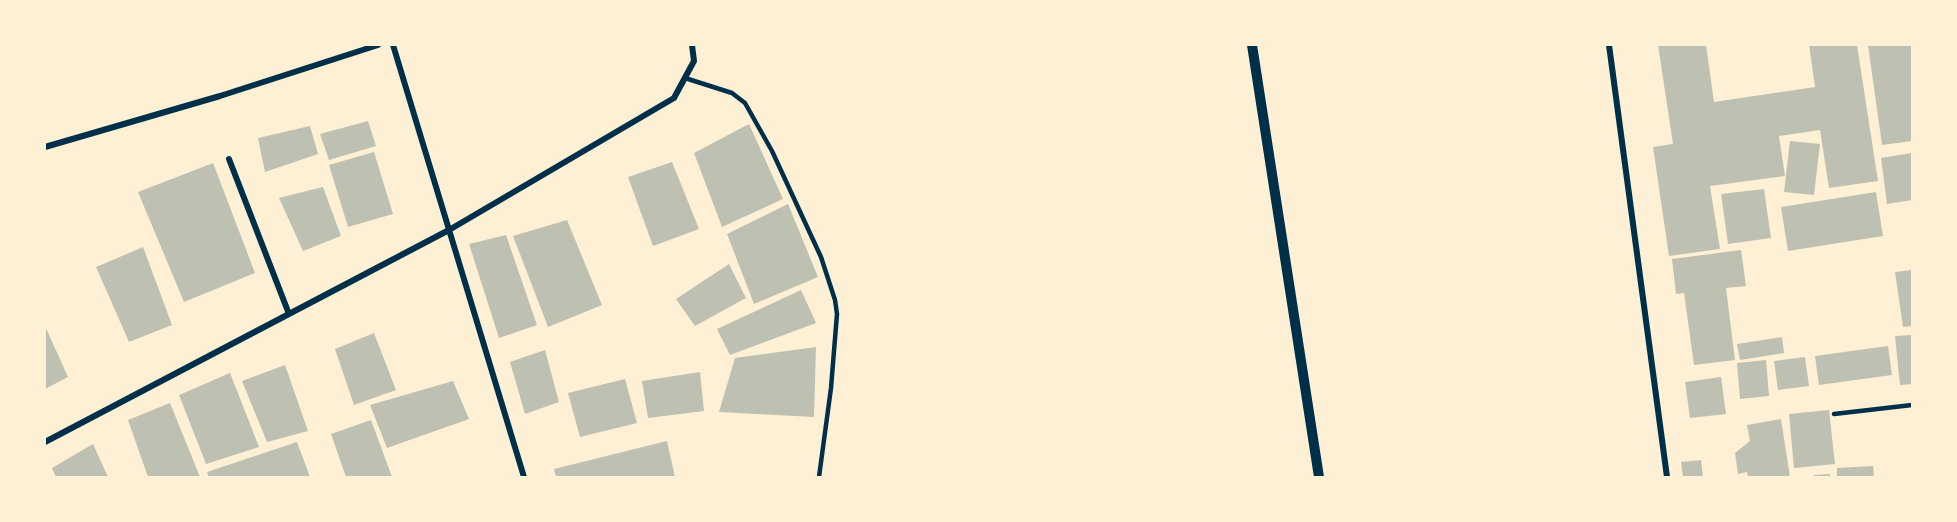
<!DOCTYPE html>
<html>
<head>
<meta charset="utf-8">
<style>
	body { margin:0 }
	#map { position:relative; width:1957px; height:522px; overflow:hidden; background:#fdf0d5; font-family:"Golos Text",sans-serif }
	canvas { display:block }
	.frame { position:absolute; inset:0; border:46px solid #fdf0d5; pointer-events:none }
</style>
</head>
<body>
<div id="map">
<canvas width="1957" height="522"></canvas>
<div class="frame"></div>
</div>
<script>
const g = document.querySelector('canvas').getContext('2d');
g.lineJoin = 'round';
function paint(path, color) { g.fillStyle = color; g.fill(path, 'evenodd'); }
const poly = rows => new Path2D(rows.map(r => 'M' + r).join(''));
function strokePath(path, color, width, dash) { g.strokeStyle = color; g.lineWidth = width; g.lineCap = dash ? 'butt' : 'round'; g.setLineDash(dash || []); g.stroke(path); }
const building = poly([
	[1658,45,1706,45,1714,102,1815,87,1809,45,1857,45,1878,181,1829,188,1820,130,1779,136,1785,176,1710,186,1720,249,1669,256,1653,147,1673,144],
	[1868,45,1912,45,1912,141,1882,145],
	[368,121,376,146,329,160,320,134],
	[749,124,783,199,722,227,694,153],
	[310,126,318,154,265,172,258,138],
	[1790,141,1820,144,1814,195,1784,192],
	[374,152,393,214,348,227,329,165],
	[1912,153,1912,200,1887,204,1881,158],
	[672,162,699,229,653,246,628,177],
	[213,163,255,273,184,302,138,192],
	[323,187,341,236,303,251,279,198],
	[1764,189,1771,238,1728,244,1721,194],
	[1876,192,1883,236,1788,251,1781,207],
	[788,204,818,277,754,304,727,234],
	[567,220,602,305,548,327,513,236],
	[506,235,537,325,499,338,469,244],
	[143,247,172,325,129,342,96,267],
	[1741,250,1746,286,1726,288,1735,360,1694,365,1684,293,1676,294,1672,259],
	[729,264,746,298,695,326,676,299],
	[1912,270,1912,326,1903,327,1895,272],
	[801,290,816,323,730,355,717,329],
	[45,326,68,377,45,389],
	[374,333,396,390,354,405,335,349],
	[1912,335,1912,384,1900,385,1895,336],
	[1782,337,1784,353,1740,360,1737,344],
	[1888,346,1892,375,1819,385,1815,356],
	[816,347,814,417,719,412,735,358],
	[545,350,559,402,525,414,510,362],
	[1805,357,1809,386,1778,390,1774,361],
	[1766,360,1769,396,1740,399,1737,363],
	[285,365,308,431,267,442,242,381],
	[700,372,704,411,648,418,642,381],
	[230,373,259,447,206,464,179,395],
	[1721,377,1726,414,1690,418,1685,382],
	[625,379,637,423,580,437,568,393],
	[453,381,469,419,387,448,370,405],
	[170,403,200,477,148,477,128,420],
	[1829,410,1835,464,1794,468,1789,414],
	[1781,419,1790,477,1748,477,1747,472,1738,474,1735,453,1750,441,1747,425],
	[371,420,392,477,346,477,331,434],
	[667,441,675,477,556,477,554,469],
	[297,442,310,477,209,477,207,472],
	[93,444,108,477,56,477,52,468],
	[1701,460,1703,477,1683,477,1681,462],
	[1873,466,1874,477,1837,477,1837,468],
	[1830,474,1830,477,1814,477,1814,475]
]);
const service = poly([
	[685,78,732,93,745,103,772,151,821,257,835,300,837,314,831,388,819,477],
	[1834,414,1912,405]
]);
const minor = poly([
	[393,45,524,477],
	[1609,45,1667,477],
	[45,147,220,96,378,45],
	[229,159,289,314],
	[45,442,449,230,674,98,694,61,692,45]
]);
const tertiary = poly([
	[1252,45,1319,477]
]);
paint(building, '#bec0b2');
strokePath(service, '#003049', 4.5);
strokePath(minor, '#003049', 6);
strokePath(tertiary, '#003049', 10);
</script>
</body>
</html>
